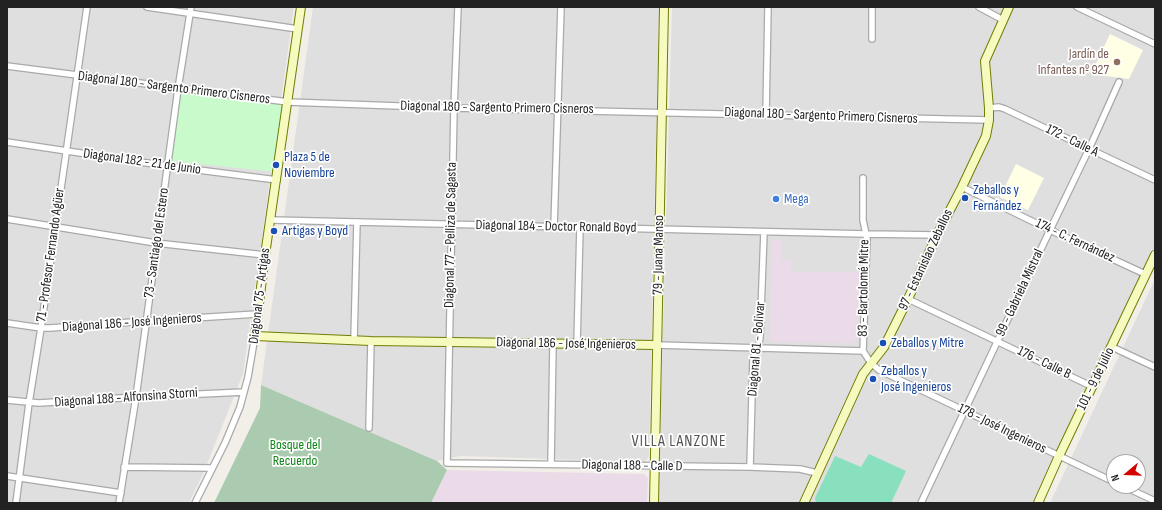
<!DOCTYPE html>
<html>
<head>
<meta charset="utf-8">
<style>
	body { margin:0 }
	#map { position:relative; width:1162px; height:510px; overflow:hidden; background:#f2efe9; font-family:"Sofia Sans Condensed",sans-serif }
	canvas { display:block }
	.frame { position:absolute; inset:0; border:8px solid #222; pointer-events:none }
	.north { position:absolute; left:1106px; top:454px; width:40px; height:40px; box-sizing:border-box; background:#fff; border:1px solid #a7a7a7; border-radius:50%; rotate:251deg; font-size:11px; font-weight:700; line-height:16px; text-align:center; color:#222 }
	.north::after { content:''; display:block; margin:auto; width:14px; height:18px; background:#d40000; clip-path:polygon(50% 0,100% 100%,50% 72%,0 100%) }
</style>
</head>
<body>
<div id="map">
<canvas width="1162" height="510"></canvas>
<div class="frame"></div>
<div class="north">N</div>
</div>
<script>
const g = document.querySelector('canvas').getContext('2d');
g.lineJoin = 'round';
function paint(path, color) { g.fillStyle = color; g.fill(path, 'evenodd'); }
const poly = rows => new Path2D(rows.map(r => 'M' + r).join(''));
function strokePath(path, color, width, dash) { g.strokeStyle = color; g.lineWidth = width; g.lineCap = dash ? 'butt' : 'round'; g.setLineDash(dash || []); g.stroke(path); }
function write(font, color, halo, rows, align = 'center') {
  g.font = font + ' "Sofia Sans Condensed",sans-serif'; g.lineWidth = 3.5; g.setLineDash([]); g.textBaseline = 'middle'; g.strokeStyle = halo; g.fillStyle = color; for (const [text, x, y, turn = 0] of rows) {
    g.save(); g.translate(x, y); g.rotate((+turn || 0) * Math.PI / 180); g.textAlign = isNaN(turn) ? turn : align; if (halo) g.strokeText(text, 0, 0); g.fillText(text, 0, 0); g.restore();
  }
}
const residential = poly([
	[7,7,294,7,243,374,203,474,189,503,7,503],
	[313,7,659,7,649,456,645,462,460,456,437,461,261,385],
	[672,7,1155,7,1155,249,1034,503,658,503],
	[1155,279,1155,503,1050,503],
	[1114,462,1138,462,1138,486,1114,486]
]);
const industrial = poly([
	[775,240,782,240,781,260,791,260,791,272,859,272,857,340,854,343,774,342,770,337,772,243],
	[447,470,644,474,648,478,647,503,431,503]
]);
const education = poly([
	[1110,34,1143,50,1129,79,1091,74],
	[1016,164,1044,178,1028,210,1000,197]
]);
const cemetery = poly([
	[261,385,437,461,447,470,431,503,214,503,260,408]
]);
const park = poly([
	[179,92,285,105,277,172,170,161]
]);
const pitch = poly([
	[869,454,906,471,891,503,816,503,815,498,835,456,861,467]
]);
const street = poly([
	[147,7,298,29],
	[458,7,454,108,447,463,750,467,800,469,817,473],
	[979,7,1003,20],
	[1077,7,1155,44],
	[872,39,872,7],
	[7,66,288,102,454,108,989,120],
	[989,108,999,107,1005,109,1155,180],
	[766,114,768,7],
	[7,142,167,166,277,180],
	[962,187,1050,230,1145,274],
	[7,219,156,243,265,255],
	[271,220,866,234,937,235],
	[554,227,561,7],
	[908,299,1093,387],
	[7,323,41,328,50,328,146,321,257,314],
	[354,340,357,222],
	[577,344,580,227],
	[657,345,863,351],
	[1112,347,1155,367],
	[863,351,871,363,879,370,1114,482],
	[863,351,867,239,863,220,863,178],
	[7,400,39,403,136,397,244,392],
	[369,428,371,341],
	[551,464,553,344],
	[124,467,212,468],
	[750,467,753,359,759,344,760,337,764,232],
	[7,476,121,493],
	[1123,486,1155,501],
	[16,503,29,403,41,328,87,7],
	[119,503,136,397,178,89,191,7],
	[195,503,225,443,240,407,248,377,255,336],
	[921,503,1050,230,1089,149,1119,82]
]);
const secondary = poly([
	[301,7,265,255,255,336,371,341,449,342,657,345],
	[654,503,664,7],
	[804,503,863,374,884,347,908,299,937,235,962,187,986,136,989,120,989,108,985,61,1009,7],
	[1038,503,1059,456,1155,255]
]);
const markers = [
	[1117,62,4,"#8d6e63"],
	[276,165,4,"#1a4fb4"],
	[965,198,4,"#1a4fb4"],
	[776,199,4,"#3f7fe0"],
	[274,231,4,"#1a4fb4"],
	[883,343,4,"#1a4fb4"],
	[873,379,4,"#1a4fb4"]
];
const educationNames = [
	["Jardín de",1109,54],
	["Infantes nº 927",1109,70]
];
const streetNames = [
	["Diagonal 180 - Sargento Primero Cisneros",174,88,7],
	["Diagonal 180 - Sargento Primero Cisneros",497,108,1],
	["Diagonal 180 - Sargento Primero Cisneros",821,116,2],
	["172 - Calle A",1072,141,26],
	["Diagonal 182 - 21 de Junio",142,162,8],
	["Diagonal 184 - Doctor Ronald Boyd",556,227,1],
	["Diagonal 77 - Pelliza de Sagasta",451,235,-89],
	["174 - C. Fernández",1075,241,25],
	["73 - Santiago del Estero",157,243,-82],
	["71 - Profesor Fernando Agüer",51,255,-82],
	["79 - Juana Manso",659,255,-89],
	["97 - Estanislao Zeballos",926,260,-65],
	["83 - Bartolomé Mitre",864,288,-89],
	["99 - Gabriela Mistral",1020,293,-65],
	["Diagonal 75 - Artigas",260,296,-83],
	["Diagonal 186 - José Ingenieros",132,323,-4],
	["Diagonal 186 - José Ingenieros",566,344,1],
	["Diagonal 81 - Bolivar",757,349,-85],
	["176 - Calle B",1044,363,26],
	["101 - 9 de Julio",1096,379,-64],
	["Diagonal 188 - Alfonsina Storni",126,398,-4],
	["178 - José Ingenieros",1002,429,26],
	["Diagonal 188 - Calle D",632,466,1]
];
const transitNames = [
	["Plaza 5 de",284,157],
	["Noviembre",284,173],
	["Zeballos y",973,190],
	["Fernández",973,206],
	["Artigas y Boyd",282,231],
	["Zeballos y Mitre",891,343],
	["Zeballos y",881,371],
	["José Ingenieros",881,387]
];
const shopNames = [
	["Mega",784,199]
];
const parkNames = [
	["Bosque del",295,445],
	["Recuerdo",295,461]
];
const quarterNames = [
	["VILLA LANZONE",679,442]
];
paint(residential, '#e0dfdf');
paint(industrial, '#ebdbe8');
paint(education, '#ffffe5');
paint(cemetery, '#aacbaf');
paint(park, '#c8facc');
paint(pitch, '#88e0be');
strokePath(street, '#a9a9a9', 8);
strokePath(secondary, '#707d05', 10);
strokePath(street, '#fff', 5.5);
strokePath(secondary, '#f7fabf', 8);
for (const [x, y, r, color] of markers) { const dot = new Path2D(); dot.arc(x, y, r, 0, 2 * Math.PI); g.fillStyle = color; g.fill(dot); strokePath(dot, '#fff', 1.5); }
write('14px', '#785e54', '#fff', educationNames, 'right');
write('14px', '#222', '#fff', streetNames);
write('14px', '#164399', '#fff', transitNames, 'left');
write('14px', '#366cbe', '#fff', shopNames, 'left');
write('14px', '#0c8416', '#fff', parkNames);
g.letterSpacing = '1px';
write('16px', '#555', '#fff', quarterNames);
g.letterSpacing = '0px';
</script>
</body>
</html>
